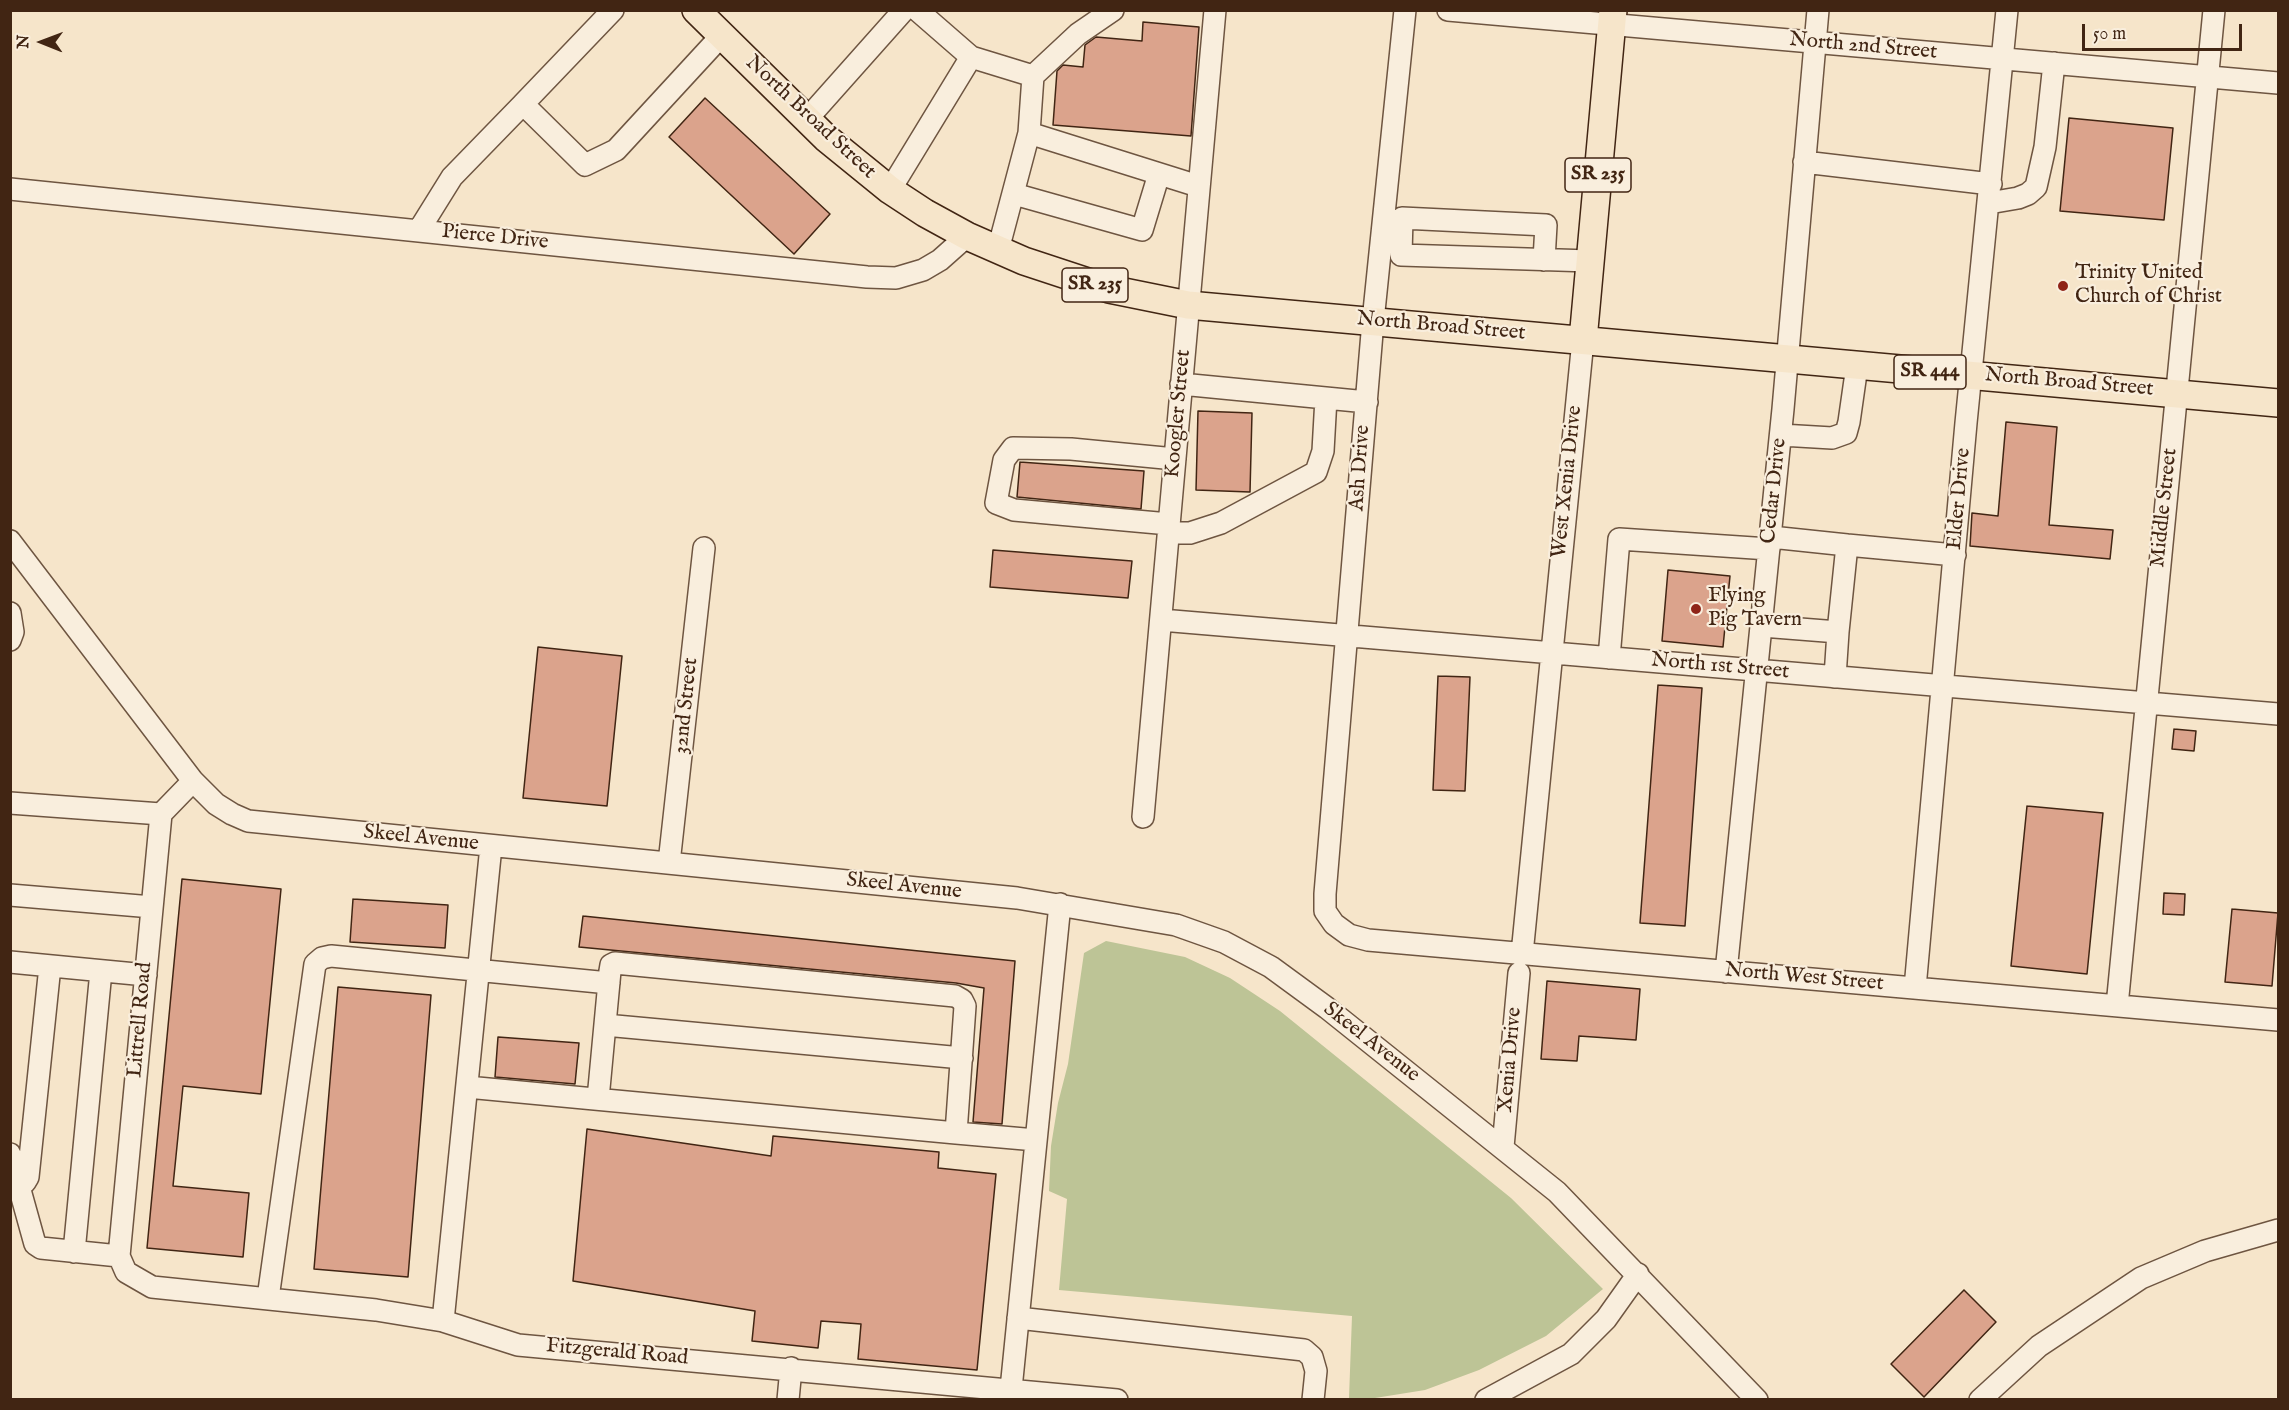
<!DOCTYPE html>
<html>
<head>
<meta charset="utf-8">
<style>
	body { margin:0 }
	#map { position:relative; width:2289px; height:1410px; overflow:hidden; background:#f6e5ca; font-family:"IM FELL English",serif }
	canvas { display:block }
	.frame { position:absolute; inset:0; border:12px solid #412513; pointer-events:none }
	.north { position:absolute; left:12px; top:12px; width:60px; height:60px; -webkit-text-stroke:4px #f9eedd; paint-order:stroke; rotate:271deg; font-size:16px; font-weight:700; line-height:24px; text-align:center; color:#412513 }
	.north::after { content:''; display:block; margin:auto; width:21px; height:27px; background:#412513; clip-path:polygon(50% 0,100% 100%,50% 72%,0 100%) }
	.scale { position:absolute; left:2082px; top:24px; width:160px; height:27px; box-sizing:border-box; border:3px solid #412513; border-top:0; padding-left:8px; font-size:18px; line-height:21px; white-space:nowrap; color:#412513; -webkit-text-stroke:4px #f9eedd; paint-order:stroke }
</style>
</head>
<body>
<div id="map">
<canvas width="2289" height="1410"></canvas>
<div class="frame"></div>
<div class="north">N</div>
<div class="scale">50 m</div>
</div>
<script>
const g = document.querySelector('canvas').getContext('2d');
g.lineJoin = 'round';
function paint(path, color) { g.fillStyle = color; g.fill(path, 'evenodd'); }
const poly = rows => new Path2D(rows.map(r => 'M' + r).join(''));
function strokePath(path, color, width, dash) { g.strokeStyle = color; g.lineWidth = width; g.lineCap = dash ? 'butt' : 'round'; g.setLineDash(dash || []); g.stroke(path); }
function write(font, color, halo, rows, align = 'center') {
  g.font = font + ' "IM FELL English",serif'; g.lineWidth = 4.5; g.setLineDash([]); g.textBaseline = 'middle'; g.strokeStyle = halo; g.fillStyle = color; for (const [text, x, y, turn = 0] of rows) {
    g.save(); g.translate(x, y); g.rotate((+turn || 0) * Math.PI / 180); g.textAlign = isNaN(turn) ? turn : align; if (halo) g.strokeText(text, 0, 0); g.fillText(text, 0, 0); g.restore();
  }
}
const green = poly([
	[1106,941,1185,957,1230,978,1280,1011,1511,1198,1603,1289,1546,1336,1479,1370,1425,1390,1375,1398,1349,1398,1352,1316,1059,1290,1067,1199,1049,1191,1051,1146,1058,1103,1068,1064,1084,953]
]);
const building = poly([
	[1143,22,1199,27,1191,136,1053,125,1057,71,1063,65,1083,67,1085,45,1096,37,1142,41,1143,22],
	[705,98,830,214,794,254,669,137,705,98],
	[2069,118,2173,128,2164,220,2060,211,2069,118],
	[1198,411,1252,413,1250,492,1196,490,1198,411],
	[2006,422,2057,427,2049,525,2113,530,2110,559,1970,546,1972,513,1998,516,2006,422],
	[1020,462,1144,471,1141,509,1017,497,1020,462],
	[993,550,1132,561,1128,598,990,587,993,550],
	[1668,570,1730,576,1723,647,1662,641,1668,570],
	[538,647,622,656,607,806,523,798,538,647],
	[1438,676,1470,677,1465,791,1433,790,1438,676],
	[1658,685,1702,688,1685,926,1640,923,1658,685],
	[2174,729,2196,731,2194,751,2172,749,2174,729],
	[2027,806,2103,813,2087,974,2011,966,2027,806],
	[182,879,281,889,261,1094,183,1086,173,1186,249,1193,243,1257,147,1248,182,879],
	[2164,893,2185,894,2184,915,2163,914,2164,893],
	[353,899,448,905,445,948,350,942,353,899],
	[2232,909,2278,913,2272,986,2225,982,2232,909],
	[583,916,1015,961,1002,1124,973,1122,984,988,956,983,579,947,583,916],
	[1547,981,1640,989,1636,1040,1579,1036,1577,1061,1541,1059,1547,981],
	[338,987,431,995,408,1277,314,1269,338,987],
	[498,1037,579,1043,575,1084,495,1077,498,1037],
	[587,1129,771,1156,773,1136,939,1152,938,1168,996,1174,977,1370,858,1359,861,1324,821,1321,818,1348,752,1341,755,1311,573,1281,587,1129],
	[1964,1290,1996,1322,1924,1397,1891,1364,1964,1290]
]);
const minor = poly([
	[613,10,523,104,585,165,616,150,722,35],
	[917,10,971,57],
	[1405,10,1373,321,1325,894,1325,911,1334,924,1349,935,1368,940,2278,1020],
	[1448,10,2278,83],
	[1033,76,1078,34,1113,10],
	[807,119,904,10],
	[1804,162,1991,184],
	[10,189,867,277,896,278,923,270,940,260,967,236],
	[890,190,971,57,1033,76,1029,133],
	[1014,194,1142,230,1159,174],
	[1989,203,2018,198,2028,194,2036,187,2045,147,2054,63],
	[419,230,452,177,523,104],
	[998,250,1029,133,1198,186],
	[1544,260,1546,225,1402,218,1401,255,1590,261],
	[1181,384,1367,402],
	[1781,435,1832,438,1846,433,1849,422,1857,366],
	[1169,524,1014,510,996,503,1004,460,1013,448,1071,449,1175,459],
	[1168,533,1190,533,1221,523,1316,472,1323,451,1326,398],
	[1771,537,1847,545],
	[10,541,193,781,216,804,232,814,248,821,1017,898,1176,925,1224,942,1271,967,1327,1008,1557,1192,1757,1400],
	[10,613,13,632,10,640],
	[1161,620,2278,714],
	[1762,626,1838,632,1835,677],
	[1838,632,1847,545,1955,555],
	[1609,658,1619,539,1769,549],
	[193,781,161,814,119,1256,126,1272,152,1287,376,1310,443,1321,518,1345,1117,1400],
	[10,803,161,814],
	[1143,817,1215,10],
	[669,863,704,548],
	[10,895,152,907],
	[1522,954,1583,340],
	[10,962,146,975],
	[1726,972,1783,409,1818,10],
	[1915,988,1966,423,2007,10],
	[2117,1006,2214,10],
	[605,1025,962,1058],
	[467,1087,956,1133,965,1006,962,1000,955,996,615,963,611,965,610,971,598,1099],
	[956,1133,1036,1140],
	[1503,1147,1519,973],
	[10,1154,35,1244,41,1248,119,1256],
	[18,1185,25,1182,28,1177,50,966],
	[74,1252,101,971],
	[268,1298,315,964,322,958,331,956,609,983],
	[1018,1318,1304,1350,1312,1357,1316,1371,1313,1400],
	[443,1321,491,846],
	[1011,1389,1060,904],
	[788,1400,791,1368],
	[1486,1400,1571,1354,1606,1319,1638,1274],
	[1980,1400,2039,1346,2141,1278,2205,1251,2278,1230]
]);
const major = poly([
	[696,10,826,138,890,190,925,213,967,236,1024,261,1109,289,1188,305,2278,403],
	[1583,340,1613,10]
]);
const markers = [
	[2063,286,6,"#8f2418"],
	[1696,609,6,"#8f2418"]
];
const shields = [
	[1598,175,66],
	[1095,285,66],
	[1930,372,72]
];
const shieldNames = [
	["SR 235",1598,175],
	["SR 235",1095,285],
	["SR 444",1930,372]
];
const streetNames = [
	["North 2nd Street",1863,47,5],
	["North Broad Street",810,118,43],
	["Pierce Drive",495,238,6],
	["North Broad Street",1441,327,5],
	["North Broad Street",2069,383,5],
	["Koogler Street",1179,414,-85],
	["Ash Drive",1361,468,-86],
	["West Xenia Drive",1568,482,-84],
	["Cedar Drive",1775,491,-84],
	["Elder Drive",1960,499,-85],
	["Middle Street",2165,508,-84],
	["North 1st Street",1720,667,5],
	["32nd Street",687,706,-84],
	["Skeel Avenue",421,839,6],
	["Skeel Avenue",904,887,6],
	["North West Street",1804,978,5],
	["Littrell Road",141,1020,-85],
	["Skeel Avenue",1371,1043,38],
	["Xenia Drive",1511,1060,-85],
	["Fitzgerald Road",617,1353,5]
];
const poiNames = [
	["Trinity United",2075,274],
	["Church of Christ",2075,298],
	["Flying",1708,597],
	["Pig Tavern",1708,621]
];
paint(green, '#bdc496');
paint(building, '#dba38c');
strokePath(building, '#412513', 1.5);
strokePath(minor, '#6e5541', 24);
strokePath(major, '#412513', 30);
strokePath(minor, '#f9eedd', 21);
strokePath(major, '#f6e5ca', 27);
for (const [x, y, r, color] of markers) { const dot = new Path2D(); dot.arc(x, y, r, 0, 2 * Math.PI); g.fillStyle = color; g.fill(dot); strokePath(dot, '#f9eedd', 2); }
for (const [x, y, w] of shields) { const box = new Path2D(); box.roundRect(x - w / 2, y - 17, w, 34, 4.5); g.fillStyle = '#f9eedd'; g.fill(box); strokePath(box, '#412513', 1.5); }
write('bold 20px', '#412513', null, shieldNames);
write('21px', '#412513', '#f9eedd', streetNames);
write('21px', '#412513', '#f9eedd', poiNames, 'left');
</script>
</body>
</html>
